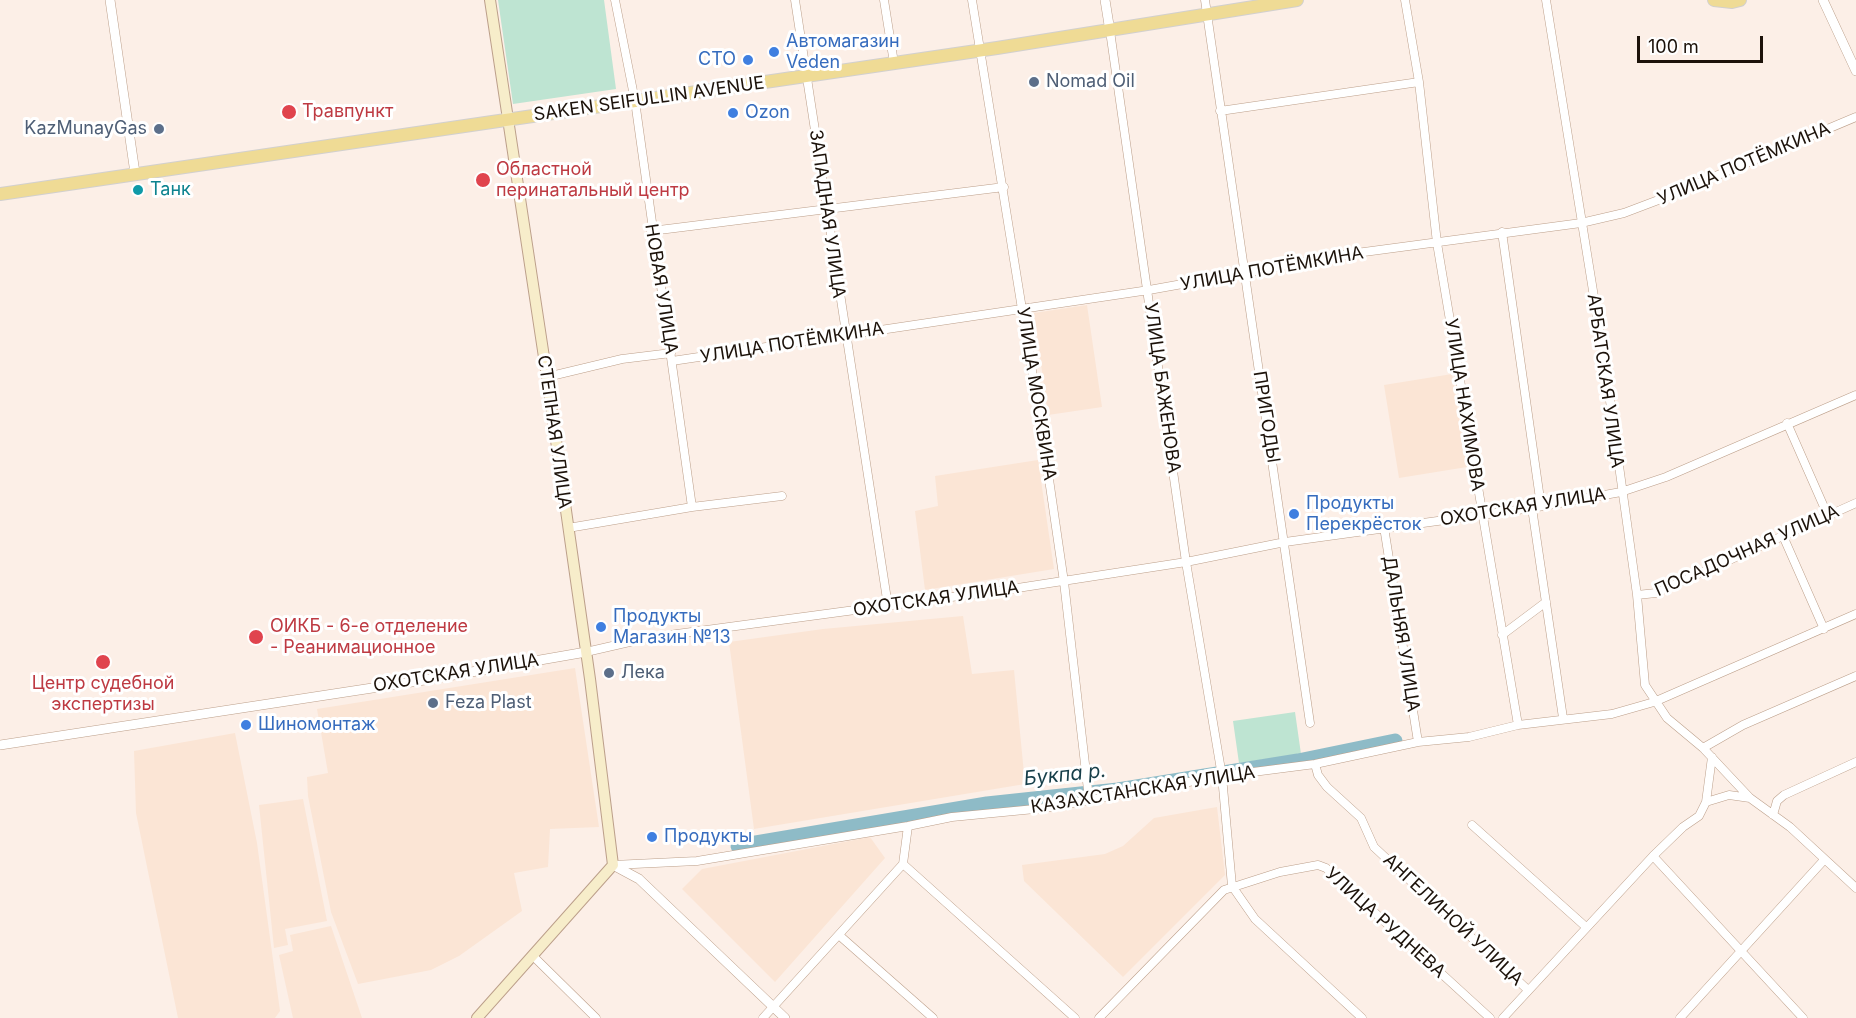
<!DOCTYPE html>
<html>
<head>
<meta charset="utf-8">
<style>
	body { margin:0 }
	#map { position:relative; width:1856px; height:1018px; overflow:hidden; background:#fcefe7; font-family:Inter,sans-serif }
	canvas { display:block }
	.scale { position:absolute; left:1637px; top:36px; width:126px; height:27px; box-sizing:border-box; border:3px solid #1c120a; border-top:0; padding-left:8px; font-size:18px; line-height:21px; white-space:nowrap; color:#1c120a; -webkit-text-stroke:4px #fff; paint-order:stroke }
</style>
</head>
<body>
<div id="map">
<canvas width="1856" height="1018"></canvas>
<div class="scale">100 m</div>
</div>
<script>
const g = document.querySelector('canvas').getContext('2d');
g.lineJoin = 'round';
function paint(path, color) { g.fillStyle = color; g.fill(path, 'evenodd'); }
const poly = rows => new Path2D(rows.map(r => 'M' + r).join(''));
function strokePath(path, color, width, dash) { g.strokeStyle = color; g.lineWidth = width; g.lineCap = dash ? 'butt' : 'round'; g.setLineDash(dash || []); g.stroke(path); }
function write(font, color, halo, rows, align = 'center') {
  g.font = font + ' Inter,sans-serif'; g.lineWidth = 6; g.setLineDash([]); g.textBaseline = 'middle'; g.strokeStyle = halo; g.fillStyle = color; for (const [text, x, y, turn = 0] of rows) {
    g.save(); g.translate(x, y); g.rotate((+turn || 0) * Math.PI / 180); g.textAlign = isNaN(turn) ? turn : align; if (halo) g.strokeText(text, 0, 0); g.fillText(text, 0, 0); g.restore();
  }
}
const built = poly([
	[1087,305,1102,407,1048,415,1034,313],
	[1452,374,1467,467,1399,478,1384,385],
	[1038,460,1054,569,925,590,915,511,938,506,935,476],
	[963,616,972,674,1014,670,1025,784,754,829,729,642,823,629],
	[575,668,599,827,550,829,548,867,514,873,522,911,459,956,431,970,358,984,331,912,308,796,307,777,328,773,317,709],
	[235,733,257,843,280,1011,275,1018,178,1018,136,813,134,751],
	[303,799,327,921,285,929,288,945,274,948,259,805],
	[1217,807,1225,875,1123,977,1024,881,1022,865,1105,854,1123,846,1154,818],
	[870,837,885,858,775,982,682,889,702,869],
	[331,926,362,1018,293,1018,279,955,293,951,290,935]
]);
const green = poly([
	[498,0,604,0,616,89,513,104],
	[1295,712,1301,754,1239,763,1233,721]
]);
const river = poly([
	[738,846,987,804,1118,790,1298,761,1395,741]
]);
const minor = poly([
	[615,0,635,101,692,507],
	[795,0,888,606],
	[884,0,894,63],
	[972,0,1044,445,1064,582,1088,790],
	[1205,0,1310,723],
	[1405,0,1419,82,1437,243,1518,725],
	[1546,0,1605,365,1637,595,1645,685,1667,718,1703,748,1750,798,1790,827,1856,888],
	[1110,31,1186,562,1222,776,1232,886,1255,919,1362,1018],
	[1220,111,1419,82],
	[651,231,1004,187],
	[1502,232,1541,506],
	[672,361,1149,290,1349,254,1581,223,1624,213,1661,199,1856,117],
	[547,377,622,359,671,353],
	[1787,423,1828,516],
	[1532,508,1563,718],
	[1384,527,1418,742],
	[568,528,692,507,782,496],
	[1783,536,1824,629],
	[1637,595,1656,593,1856,503],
	[1502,635,1546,602],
	[586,652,647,638,1011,589,1186,562,1285,542,1532,508,1621,492,1666,477,1856,395],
	[1703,748,1743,725,1856,676],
	[1315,764,1318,775,1327,787,1361,818,1374,847,1528,990],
	[1706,802,1712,757],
	[1773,815,1777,801,1784,795,1856,762],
	[1472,825,1586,927],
	[1653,856,1803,1018],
	[903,864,1075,1018],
	[613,865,697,861,908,826,952,817,1045,808,1222,776,1315,764,1418,742,1469,737,1518,725,1612,714,1654,702,1856,614],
	[840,936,933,1018],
	[534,957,596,1018],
	[763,1018,903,864,908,826],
	[1099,1018,1224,890,1280,872,1318,865,1326,868,1490,1018],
	[1503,1018,1653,856,1683,827,1699,816,1706,802,1729,795,1750,798],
	[1680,1018,1824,860]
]);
const tertiary = poly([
	[110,0,135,173],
	[1105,0,1110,31],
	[1823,0,1856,71],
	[0,745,431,679,586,652],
	[613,865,639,879,785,1018]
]);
const secondary = poly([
	[477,1018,613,865,590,679,547,377,490,0]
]);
const primary = poly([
	[1714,0,1732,2,1740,0],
	[0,194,997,48,1297,0]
]);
const markers = [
	[774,52,6,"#3f7fe0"],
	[748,60,6,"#3f7fe0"],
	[1034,82,6,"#5c6f8a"],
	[289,112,8,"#e0444e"],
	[733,113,6,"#3f7fe0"],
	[159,129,6,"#5c6f8a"],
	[483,180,8,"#e0444e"],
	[138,190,6,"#0f9aa8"],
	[1294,514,6,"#3f7fe0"],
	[601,627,6,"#3f7fe0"],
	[256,637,8,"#e0444e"],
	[103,662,8,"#e0444e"],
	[609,673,6,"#5c6f8a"],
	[433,703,6,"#5c6f8a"],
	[246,725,6,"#3f7fe0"],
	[652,837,6,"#3f7fe0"]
];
const shopNames = [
	["Автомагазин",786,42],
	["Veden",786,63],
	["СТО",736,60,"right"],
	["Ozon",745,113],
	["Продукты",1306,504],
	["Перекрёсток",1306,525],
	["Продукты",613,617],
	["Магазин №13",613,638],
	["Шиномонтаж",258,725],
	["Продукты",664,837]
];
const serviceNames = [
	["Nomad Oil",1046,82],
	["KazMunayGas",147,129,"right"],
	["Лека",621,673],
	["Feza Plast",445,703]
];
const streetNames = [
	["SAKEN SEIFULLIN AVENUE",649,99,-8],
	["УЛИЦА ПОТЁМКИНА",1744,164,-23],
	["ЗАПАДНАЯ УЛИЦА",827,214,82],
	["УЛИЦА ПОТЁМКИНА",1272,269,-10],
	["НОВАЯ УЛИЦА",661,289,81],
	["УЛИЦА ПОТЁМКИНА",792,343,-9],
	["АРБАТСКАЯ УЛИЦА",1605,381,82],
	["УЛИЦА БАЖЕНОВА",1162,388,82],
	["УЛИЦА МОСКВИНА",1036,394,81],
	["УЛИЦА НАХИМОВА",1464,405,81],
	["ПРИГОДЫ",1266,417,81],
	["СТЕПНАЯ УЛИЦА",554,432,82],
	["ОХОТСКАЯ УЛИЦА",1523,507,-9],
	["ПОСАДОЧНАЯ УЛИЦА",1747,551,-24],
	["ОХОТСКАЯ УЛИЦА",936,599,-8],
	["ДАЛЬНЯЯ УЛИЦА",1401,634,81],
	["ОХОТСКАЯ УЛИЦА",456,673,-9],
	["КАЗАХСТАНСКАЯ УЛИЦА",1143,790,-9],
	["АНГЕЛИНОЙ УЛИЦА",1453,920,43],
	["УЛИЦА РУДНЕВА",1385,923,42]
];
const healthNames = [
	["Травпункт",302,112],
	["Областной",496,170],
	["перинатальный центр",496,191],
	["ОИКБ - 6-е отделение",270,627],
	["- Реанимационное",270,648],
	["Центр судебной",103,684,"center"],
	["экспертизы",103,705,"center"]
];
const cultureNames = [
	["Танк",150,190]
];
const waterNames = [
	["Букпа р.",1065,775,-6]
];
paint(built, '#fbe5d5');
paint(green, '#bee4d2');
strokePath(river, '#8ebbc7', 15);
strokePath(minor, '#bc9f8a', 9);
strokePath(tertiary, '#bc9f8a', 10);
strokePath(secondary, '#bc9f8a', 12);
strokePath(primary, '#d2d0ce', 14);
strokePath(minor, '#fff', 8);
strokePath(tertiary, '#fff', 9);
strokePath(secondary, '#f7edca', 10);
strokePath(primary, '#efdb95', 12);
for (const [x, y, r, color] of markers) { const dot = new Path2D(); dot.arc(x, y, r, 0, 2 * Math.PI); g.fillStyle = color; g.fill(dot); strokePath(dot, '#fff', 2); }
write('18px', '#366cbe', '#fff', shopNames, 'left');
write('18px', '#4e5e75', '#fff', serviceNames, 'left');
write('18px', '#1c120a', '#fff', streetNames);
write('18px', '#be3a42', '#fff', healthNames, 'left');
write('18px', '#0d838f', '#fff', cultureNames, 'left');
write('italic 20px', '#163e49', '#fff', waterNames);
</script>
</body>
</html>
